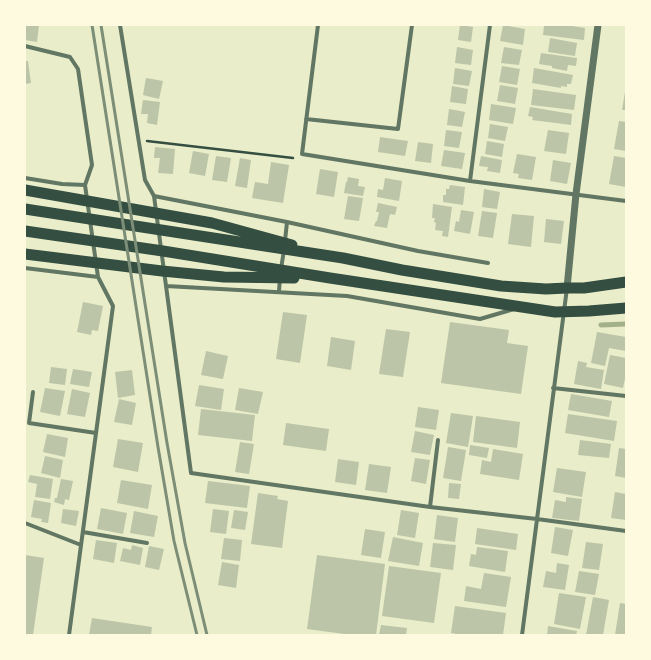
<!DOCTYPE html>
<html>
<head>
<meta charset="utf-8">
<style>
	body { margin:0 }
	#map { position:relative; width:651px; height:660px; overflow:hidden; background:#e9edc9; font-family:"Source Serif 4",serif }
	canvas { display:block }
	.frame { position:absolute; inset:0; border:26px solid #fefae0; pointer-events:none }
</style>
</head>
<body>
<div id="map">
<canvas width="651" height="660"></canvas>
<div class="frame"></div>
</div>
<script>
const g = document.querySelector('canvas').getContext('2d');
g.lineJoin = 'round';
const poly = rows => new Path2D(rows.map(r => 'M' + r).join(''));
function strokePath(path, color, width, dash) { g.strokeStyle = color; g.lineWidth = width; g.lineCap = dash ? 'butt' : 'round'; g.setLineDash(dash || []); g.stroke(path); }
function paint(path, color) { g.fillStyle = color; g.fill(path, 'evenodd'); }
const stream = poly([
	[601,325,626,324]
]);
const building = poly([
	[25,25,39,25,37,42,25,40],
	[460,25,473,27,471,42,458,40],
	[503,25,525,29,523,45,500,41],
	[547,25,566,25,585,28,584,40,543,35,544,26],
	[550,38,577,43,575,56,548,52],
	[457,47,473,50,471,65,455,63],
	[504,47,522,50,519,65,501,63],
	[541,53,577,58,576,66,568,65,567,71,552,68,552,66,539,64],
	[25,61,28,61,31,83,25,84],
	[502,66,520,69,517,85,499,82],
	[455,68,472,71,469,86,453,84],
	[534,68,573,75,571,84,567,84,567,87,561,86,561,88,532,83],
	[146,78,163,81,159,99,143,95],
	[500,85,518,88,515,104,497,101],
	[452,86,468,89,466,104,450,102],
	[533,89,576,95,574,110,531,105],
	[625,92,626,93,626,110,622,110],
	[143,100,160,102,157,125,147,123,148,114,141,114],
	[491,104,516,108,513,124,489,120],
	[530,107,572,114,571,125,532,120,533,117,528,116],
	[449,109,465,112,462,127,447,125],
	[619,121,626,122,626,151,614,149],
	[490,124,508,127,505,141,488,138],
	[446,130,462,132,459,148,444,146],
	[548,130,569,133,566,154,544,151],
	[380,137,408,141,405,156,378,152],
	[487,141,504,144,502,157,485,154],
	[418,142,433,144,431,163,415,161],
	[155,147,175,149,173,174,158,173,160,158,154,158],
	[444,150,465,153,462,169,441,166],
	[193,151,209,154,205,176,189,173],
	[517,154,536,157,532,180,518,178,519,174,513,173],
	[216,156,231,158,227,182,212,180],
	[481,156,502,160,500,173,487,171,488,167,479,166],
	[614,156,626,158,626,187,609,184],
	[240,158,251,160,247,188,235,186],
	[553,160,571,163,567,184,550,181],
	[271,162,289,165,283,203,252,198,255,182,268,184],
	[320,169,338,172,334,197,316,194],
	[348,177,359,179,358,186,365,187,363,196,344,193,346,182,347,182],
	[385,178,402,181,399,201,377,197,378,189,383,190],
	[450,185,465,187,463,205,443,202,443,195,446,195,446,189,449,189],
	[484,189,500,192,497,209,482,207],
	[348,196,363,198,359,221,344,219],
	[378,203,397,207,395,215,390,214,387,228,374,226,376,221,377,221,379,212,376,212],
	[433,204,452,207,448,237,442,236,443,231,435,230,436,223,434,222,435,218,432,218],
	[461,210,474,212,470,234,454,231,456,221,459,222],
	[482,211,497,213,493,238,478,236],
	[512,214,534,216,531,247,508,244],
	[546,219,564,221,561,244,544,242],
	[83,302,103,306,98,331,92,330,91,335,77,332],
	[283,312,307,315,300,363,276,359],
	[450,322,509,330,507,343,528,346,521,394,441,383],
	[386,329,410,332,403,377,379,374],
	[597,332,626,337,626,351,609,348,605,366,591,363],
	[331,337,355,341,351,370,327,366],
	[206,351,228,356,223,379,201,375],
	[610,355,626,358,626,374,623,388,604,384],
	[578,361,587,363,586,367,604,370,601,389,574,384],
	[51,367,67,369,65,385,49,383],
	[73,369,92,372,89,387,70,384],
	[132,370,135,395,118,398,115,372],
	[199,385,224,389,221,410,195,406],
	[45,388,65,391,60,416,40,412],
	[239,388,263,392,258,414,235,410],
	[72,389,90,393,85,417,67,414],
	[571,394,612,401,609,417,568,410],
	[119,399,136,403,132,425,114,422],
	[418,407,439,410,436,430,415,427],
	[201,409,255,415,252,441,198,435],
	[451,413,473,416,468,447,446,443],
	[568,414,617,421,614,441,565,433],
	[476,416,520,422,517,448,473,442],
	[286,423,329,429,326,451,283,445],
	[415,431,434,435,430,455,411,452],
	[47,434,68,438,65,457,43,452],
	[118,439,143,443,138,472,113,467],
	[580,440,611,444,609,458,578,455],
	[240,442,254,444,249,474,235,472],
	[470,445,489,448,487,458,469,455],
	[448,447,466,450,461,481,443,478],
	[619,448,626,449,626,478,615,476],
	[493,449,523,454,519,480,480,474,482,460,491,462],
	[45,456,63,460,60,478,41,473],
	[415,458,430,460,426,484,411,481],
	[338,459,359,462,356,485,335,482],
	[369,464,391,467,387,493,365,490],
	[557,468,586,472,582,497,553,492],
	[30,475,53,479,50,499,35,497,37,484,28,482],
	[61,479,73,481,69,500,65,499,64,505,54,502,55,498,57,498],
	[121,480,152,485,148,509,117,503],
	[208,481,250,486,247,508,205,503],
	[449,483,461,484,459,499,448,498],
	[615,492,626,494,626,520,611,518],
	[258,493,278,496,277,499,288,501,282,548,251,544],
	[566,497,582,499,579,521,552,518,555,500,566,502],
	[34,500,51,503,48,523,41,522,42,519,31,517],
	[101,508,127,513,123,534,97,529],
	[63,509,79,511,76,526,61,523],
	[213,509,229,511,226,534,210,532],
	[234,510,248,512,245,530,231,528],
	[401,510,419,513,415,538,397,535],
	[134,511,158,516,154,537,130,533],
	[437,515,458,518,455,542,434,539],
	[555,527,573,530,568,556,551,553],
	[477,528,518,534,516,550,475,544],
	[365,529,385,532,381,558,361,555],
	[393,537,423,543,419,566,388,561],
	[224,538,242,540,240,561,221,559],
	[96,540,117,543,114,563,93,559],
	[586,542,603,544,599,570,582,568],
	[433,543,456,545,453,570,430,567],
	[132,545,143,548,140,565,120,561,123,548,131,550],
	[149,546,164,549,159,570,145,567],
	[477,547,508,551,505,572,469,566,471,554,476,555],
	[25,555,44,558,33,635,25,635],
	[317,555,385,564,376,635,352,635,307,629],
	[222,562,239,565,236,588,218,585],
	[557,563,569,565,565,590,543,587,546,571,556,573],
	[389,566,441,573,434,623,382,616],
	[579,571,599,574,595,595,575,592],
	[484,573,511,577,506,607,464,601,466,586,481,589],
	[559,593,586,597,580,629,554,624],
	[593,597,609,600,603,635,586,635],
	[620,603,626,604,626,635,615,635],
	[455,606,506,613,503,635,462,635,451,633],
	[92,618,152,627,151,635,89,635],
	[381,625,407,628,406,635,379,635],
	[548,626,577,631,576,635,547,635]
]);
const path = poly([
	[147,141,293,158]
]);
const minor = poly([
	[120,25,145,180,154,196,287,222,418,251,488,263],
	[318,25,302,154,470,181,626,201],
	[25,46,70,57,78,69,92,165,85,185],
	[306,119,398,129,412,25],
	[25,178,62,184,85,185,98,277,113,306,69,635],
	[470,181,490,25],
	[154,196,191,473,430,507,537,519,626,531],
	[285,241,287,222],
	[25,268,98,277],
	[281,269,284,250],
	[166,286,347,296,480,319,514,309],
	[279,291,280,278],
	[553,388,626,396],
	[33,392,29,423,96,433],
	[430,507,438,440],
	[25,523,81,545],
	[83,532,147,543],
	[522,635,567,288]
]);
const tertiary = poly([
	[567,288,576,194,598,25]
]);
const trunk = poly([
	[25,190,212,223,292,245],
	[25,209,343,258,402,270,501,286,546,289,567,288,584,288,626,282],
	[25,231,163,251,330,278,555,312,589,311,626,308],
	[25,254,162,271,224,277,294,278]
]);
const rail = poly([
	[92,25,158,447,174,541,197,635],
	[101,25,167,443,185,543,207,635]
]);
strokePath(stream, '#a3b18a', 5);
paint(building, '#bcc5a7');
strokePath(path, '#344e41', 2.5);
strokePath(minor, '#617663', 4);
strokePath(tertiary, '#617663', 7);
strokePath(trunk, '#344e41', 11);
strokePath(rail, '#7c8e77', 3);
</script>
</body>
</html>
